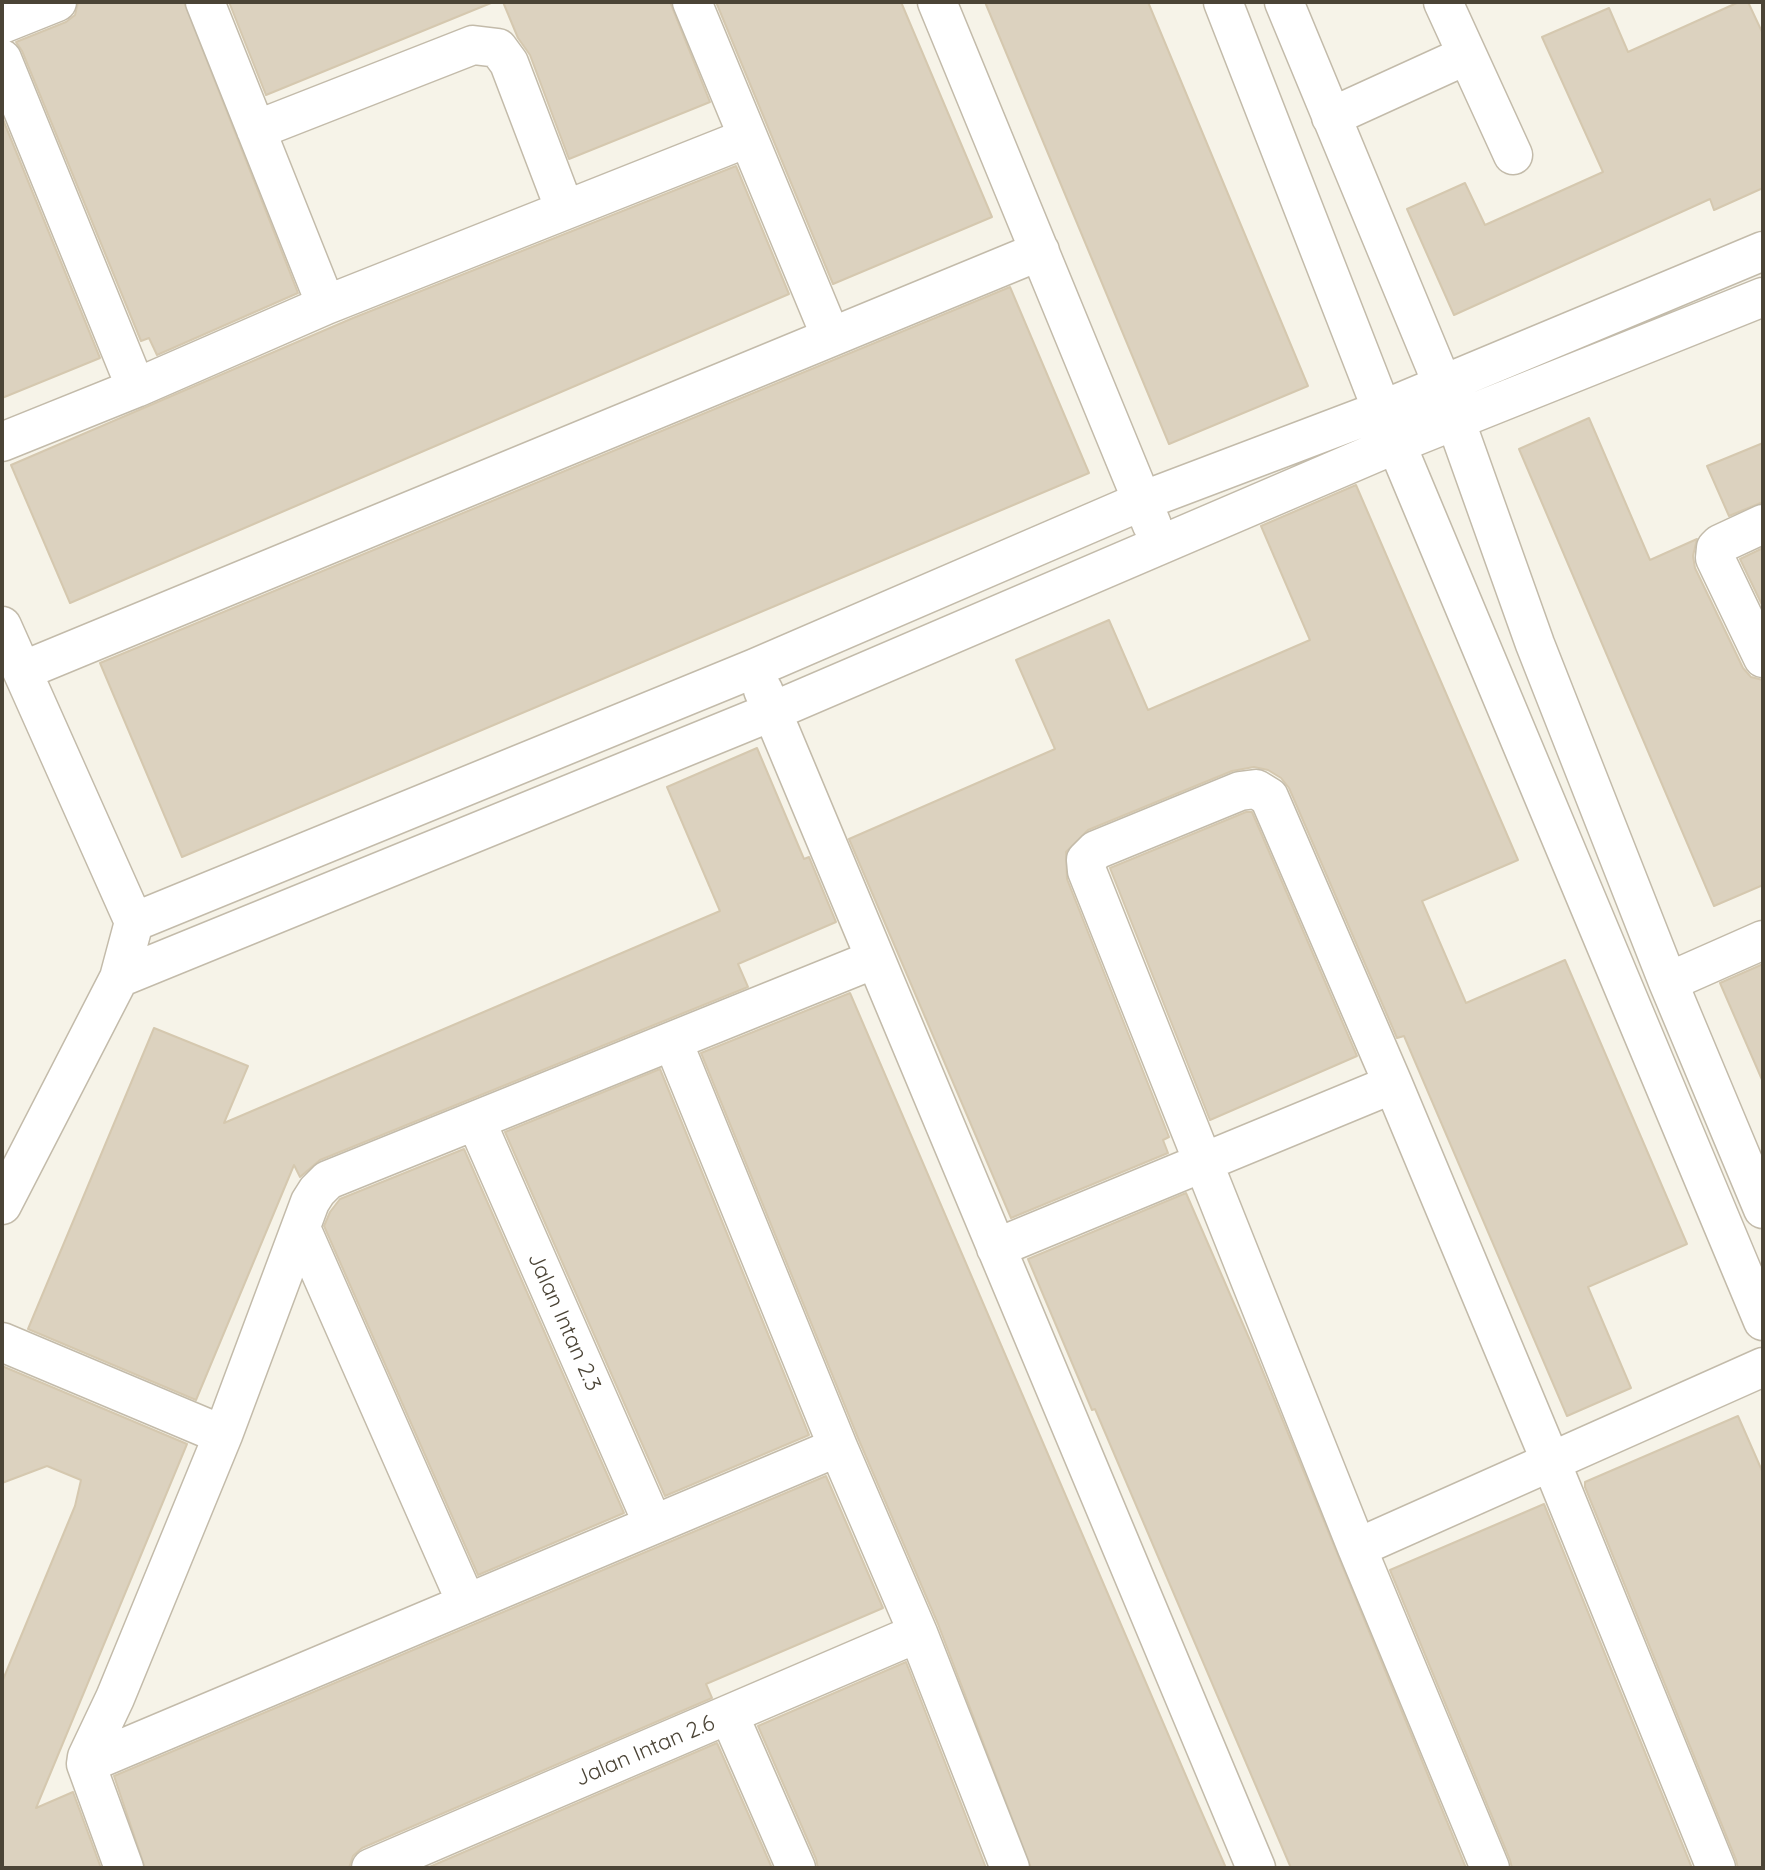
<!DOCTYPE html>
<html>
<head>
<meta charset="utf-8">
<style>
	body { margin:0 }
	#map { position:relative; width:1765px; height:1870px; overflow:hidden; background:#f6f3e8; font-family:Quicksand,sans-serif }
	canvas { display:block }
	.frame { position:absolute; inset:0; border:4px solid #4b4436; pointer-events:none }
</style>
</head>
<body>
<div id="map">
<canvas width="1765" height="1870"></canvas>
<div class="frame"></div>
</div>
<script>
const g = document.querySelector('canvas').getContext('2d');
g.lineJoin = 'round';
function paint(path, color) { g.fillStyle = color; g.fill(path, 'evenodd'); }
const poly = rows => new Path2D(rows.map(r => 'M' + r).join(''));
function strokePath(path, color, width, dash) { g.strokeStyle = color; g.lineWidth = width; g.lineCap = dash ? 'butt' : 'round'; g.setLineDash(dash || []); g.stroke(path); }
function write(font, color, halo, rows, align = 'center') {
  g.font = font + ' Quicksand,sans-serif'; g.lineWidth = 8; g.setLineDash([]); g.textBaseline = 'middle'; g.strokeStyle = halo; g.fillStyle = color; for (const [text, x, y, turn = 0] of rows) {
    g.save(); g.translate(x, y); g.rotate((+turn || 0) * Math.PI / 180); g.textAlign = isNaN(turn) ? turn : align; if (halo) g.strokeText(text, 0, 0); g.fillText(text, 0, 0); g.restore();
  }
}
const building = poly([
	[78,2,184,2,298,293,157,355,149,338,141,341,22,51,16,42,66,22,75,15,78,2],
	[229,2,491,2,491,3,266,95,229,2],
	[503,2,670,2,710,102,569,159,530,55,518,38,503,2],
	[716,2,901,2,992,217,833,284,716,2],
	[985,2,1148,2,1308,386,1169,444,985,2],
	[1739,2,1748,2,1763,34,1763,188,1714,210,1710,199,1454,315,1407,209,1465,183,1485,225,1603,172,1542,37,1609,8,1628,52,1739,2],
	[2,117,100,358,2,398,2,117],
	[736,166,789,294,70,603,11,465,353,318,736,166],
	[1010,287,1089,473,182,857,100,663,1010,287],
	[1589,418,1650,560,1697,539,1693,556,1695,568,1743,668,1751,677,1763,680,1763,885,1714,906,1519,449,1589,418],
	[1763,443,1763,502,1729,516,1707,466,1763,443],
	[1356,485,1518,860,1422,901,1466,1003,1565,960,1687,1244,1588,1287,1631,1388,1567,1416,1404,1036,1397,1038,1289,788,1281,778,1268,770,1254,767,1232,771,1088,830,1066,852,1067,879,1169,1137,1163,1140,1168,1153,1011,1218,849,839,1055,749,1016,660,1109,620,1148,710,1310,640,1261,526,1356,485],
	[1763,548,1763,607,1740,559,1763,548],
	[757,748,804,859,809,857,836,922,738,964,748,987,320,1160,300,1177,294,1165,196,1400,28,1329,154,1028,248,1066,224,1123,720,911,667,787,757,748],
	[1246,812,1252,812,1357,1056,1210,1120,1110,868,1246,812],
	[1763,964,1763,1082,1720,983,1763,964],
	[850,993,1198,1804,1226,1868,1031,1868,938,1624,858,1438,701,1053,850,993],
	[660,1069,809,1435,665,1496,505,1132,660,1069],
	[464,1149,624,1513,478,1575,324,1226,330,1212,340,1199,464,1149],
	[1186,1193,1252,1345,1466,1868,1291,1868,1095,1409,1092,1410,1028,1259,1186,1193],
	[2,1366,187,1444,36,1808,73,1792,101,1868,2,1868,2,1682,75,1506,81,1480,47,1466,2,1483,2,1366],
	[1738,1416,1763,1473,1763,1868,1738,1868,1736,1860,1585,1487,1585,1482,1738,1416],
	[826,1476,883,1608,706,1684,712,1698,362,1848,353,1856,349,1868,145,1868,114,1776,826,1476],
	[1544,1504,1692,1868,1512,1868,1510,1860,1390,1570,1544,1504],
	[906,1662,986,1868,818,1868,816,1859,758,1726,906,1662],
	[717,1743,772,1868,427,1868,717,1743]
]);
const street = poly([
	[205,2,326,305],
	[692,2,831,337],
	[937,2,1152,525],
	[1223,2,1382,410,1763,1321],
	[1284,2,1442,383,1535,644,1668,982,1763,1209],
	[1443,2,1513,155],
	[2,24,57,2],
	[2,59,136,388],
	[1331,117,1467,55],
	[256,130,473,45,498,48,509,63,565,210],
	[2,442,136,388,326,305,747,138],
	[1763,524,1720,544,1716,548,1715,558,1763,658],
	[2,626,134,922,119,978,2,1205],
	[22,671,1040,251],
	[763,690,1256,1868],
	[134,922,755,668,1142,501,1382,410,1763,251],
	[119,978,771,712,1396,444,1763,297],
	[1668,982,1763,940],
	[673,1042,838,1447,918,1633,1010,1868],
	[476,1121,653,1524],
	[301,1228,466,1602],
	[996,1248,1393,1084],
	[2,1342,223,1435],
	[1357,1548,1763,1367],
	[729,1715,796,1868],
	[86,1764,838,1447],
	[124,1868,86,1764,87,1757,115,1698,223,1435,310,1202,317,1191,328,1180,875,959],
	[371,1868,918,1633],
	[1490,1868,1357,1548,1087,871,1086,860,1096,850,1240,791,1256,789,1269,797,1393,1084,1551,1462,1716,1868]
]);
const streetNames = [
	["Jalan Intan 2.3",564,1322,66],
	["Jalan Intan 2.6",645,1751,-23]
];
paint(building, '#dcd2bf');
strokePath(building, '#d5c8af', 2);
strokePath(street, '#c3bbaa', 41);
strokePath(street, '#fff', 38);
write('22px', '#4b4436', '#fff', streetNames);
</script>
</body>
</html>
